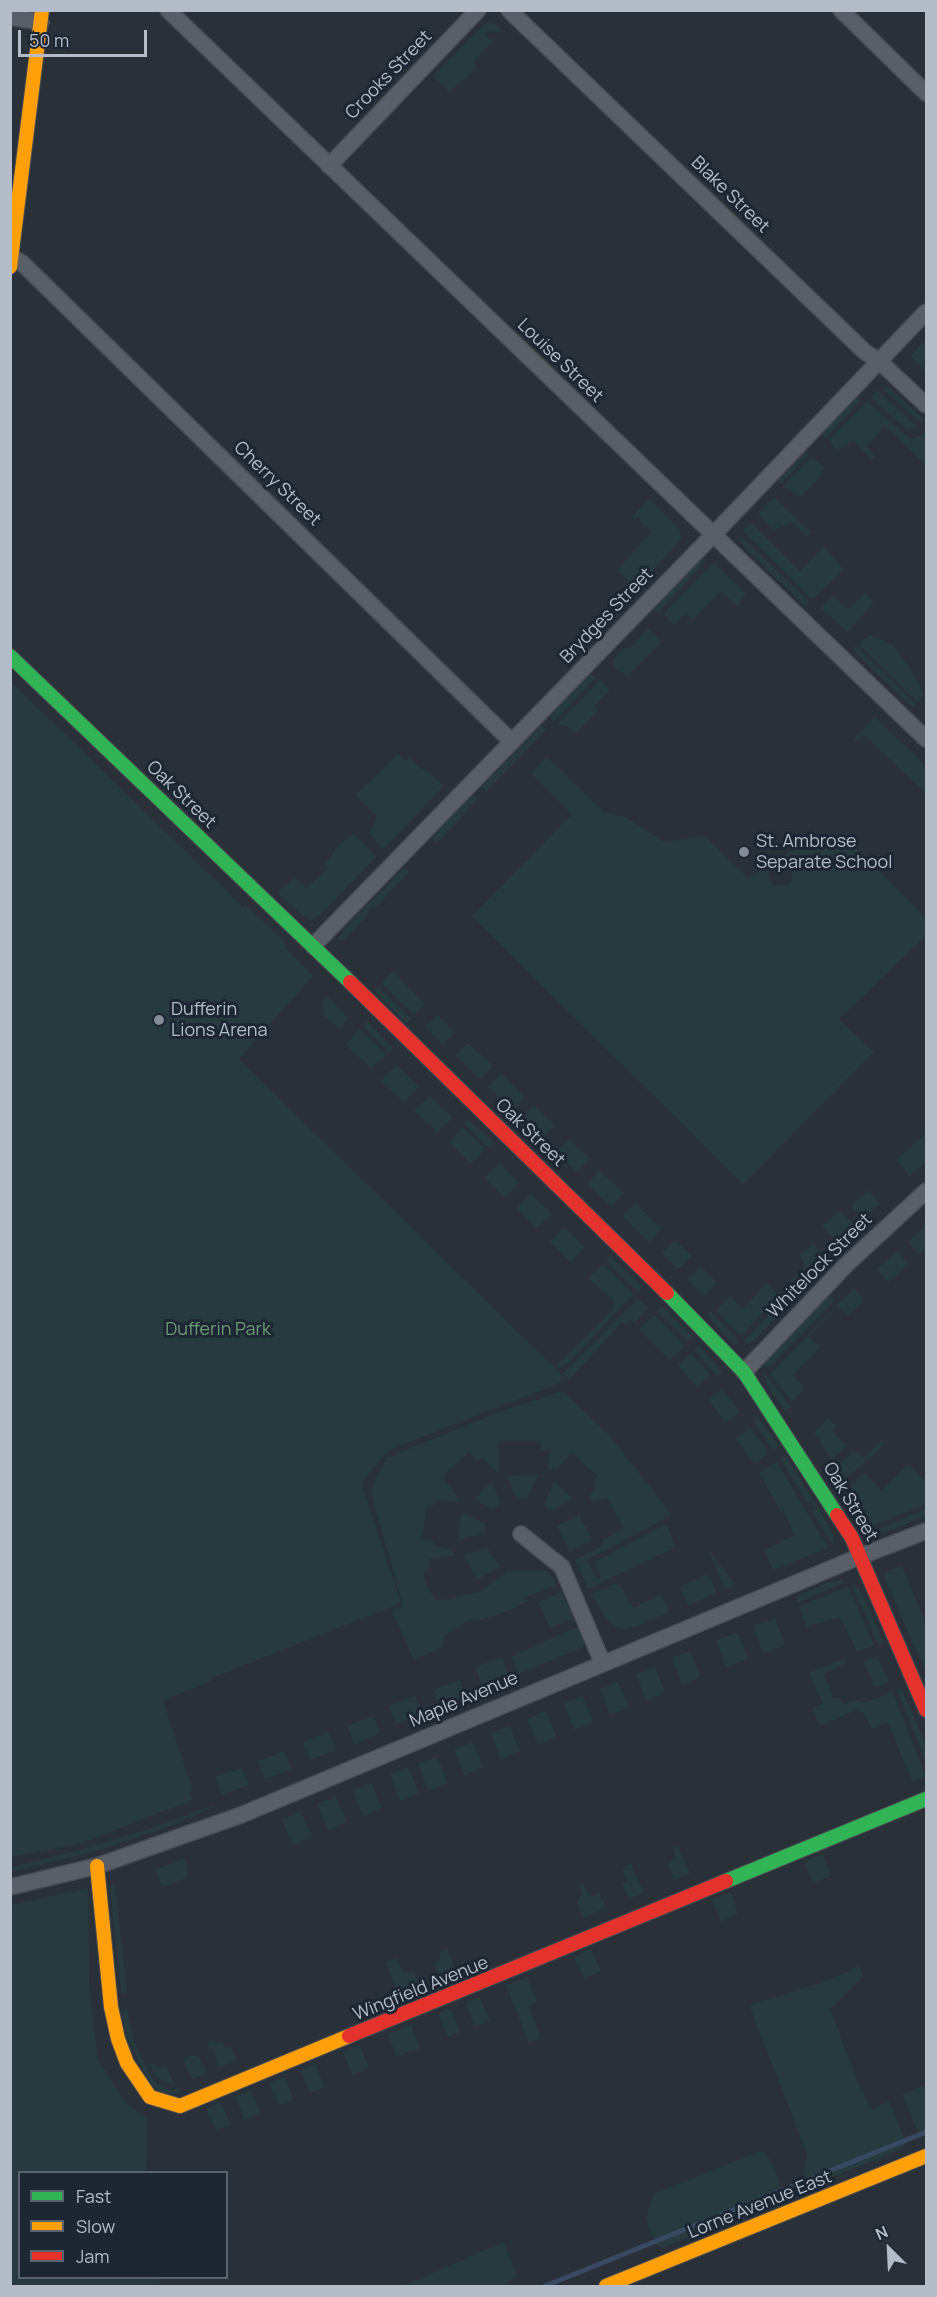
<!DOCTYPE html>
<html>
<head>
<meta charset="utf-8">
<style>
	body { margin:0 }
	#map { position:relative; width:937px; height:2297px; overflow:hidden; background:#2a3038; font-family:Manrope,sans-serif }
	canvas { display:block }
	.frame { position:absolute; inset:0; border:12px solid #b4bcc9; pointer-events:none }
	.legend { position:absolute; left:18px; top:2171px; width:210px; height:108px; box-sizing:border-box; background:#1d2633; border:2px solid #59626f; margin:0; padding:8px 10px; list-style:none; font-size:18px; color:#b4bcc9 }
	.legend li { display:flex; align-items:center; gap:12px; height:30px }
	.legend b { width:30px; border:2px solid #59626f }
	.north { position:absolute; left:859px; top:2219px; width:60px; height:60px; -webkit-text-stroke:4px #1d2633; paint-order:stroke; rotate:336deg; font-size:16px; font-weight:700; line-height:24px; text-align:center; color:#b4bcc9 }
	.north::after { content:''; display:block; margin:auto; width:21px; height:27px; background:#b4bcc9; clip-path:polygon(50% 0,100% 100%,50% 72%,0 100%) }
	.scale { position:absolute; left:18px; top:30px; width:129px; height:27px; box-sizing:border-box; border:3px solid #b4bcc9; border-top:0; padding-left:8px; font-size:18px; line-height:21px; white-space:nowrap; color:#b4bcc9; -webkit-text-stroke:4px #1d2633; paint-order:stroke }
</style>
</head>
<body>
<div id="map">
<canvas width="937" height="2297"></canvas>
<div class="frame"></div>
<ul class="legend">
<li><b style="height:8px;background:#30b455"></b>Fast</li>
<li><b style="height:8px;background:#ff9f0a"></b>Slow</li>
<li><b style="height:8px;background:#e5322d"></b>Jam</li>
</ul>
<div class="north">N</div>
<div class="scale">50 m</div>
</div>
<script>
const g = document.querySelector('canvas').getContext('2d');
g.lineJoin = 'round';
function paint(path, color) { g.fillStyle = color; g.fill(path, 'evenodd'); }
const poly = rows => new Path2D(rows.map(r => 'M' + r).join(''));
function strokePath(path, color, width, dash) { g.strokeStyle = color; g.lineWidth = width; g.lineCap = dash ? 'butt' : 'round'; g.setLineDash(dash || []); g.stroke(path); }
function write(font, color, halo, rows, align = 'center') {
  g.font = font + ' Manrope,sans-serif'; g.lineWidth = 6; g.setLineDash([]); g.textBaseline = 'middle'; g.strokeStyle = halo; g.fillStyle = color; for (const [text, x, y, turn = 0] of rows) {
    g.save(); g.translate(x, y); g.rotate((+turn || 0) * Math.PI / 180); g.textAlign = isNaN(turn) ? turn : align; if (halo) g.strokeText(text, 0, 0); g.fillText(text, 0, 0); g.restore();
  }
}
const green = poly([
	[490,22,495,24,504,33,487,31,485,35,488,39,495,39,474,61,477,67,450,92,433,76,484,24],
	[926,339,926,372,912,358,911,355],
	[883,385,890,388,924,420,921,424,884,389],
	[876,391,878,391,918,428,907,430,871,397],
	[857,397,861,400,825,439,821,434],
	[867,401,910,439,924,434,926,436,926,465,885,426,867,445,875,456,872,459,853,440,841,449,836,450,829,441],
	[804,451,809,455,781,483,778,478],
	[812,457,824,468,821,471,823,474,800,497,784,486],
	[774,497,811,532,807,536,791,521,784,527,781,525,775,531,758,515],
	[649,499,679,528,682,539,650,573,648,572,643,577,645,579,636,589,617,570,651,533,649,528,643,525,638,517,634,520,632,517],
	[751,522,800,571,824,546,844,570,812,599,744,532,744,529],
	[738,537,742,537,810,603,805,606,746,549],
	[707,559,659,612,653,610,687,573,699,562],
	[712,564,716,565,746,594,737,606,721,592,693,619,685,614,674,625,664,614],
	[865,593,874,603,847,632,821,608,833,596,848,609],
	[648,629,662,641,628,675,614,668,614,659,624,648,630,648],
	[870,635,893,645,909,667,924,694,917,702,858,644],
	[856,646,916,704,912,707,852,650],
	[590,674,596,677,554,721,549,715],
	[600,680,610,690,595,706,598,711,576,733,566,726,557,724],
	[11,682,243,907,246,905,284,941,286,949,313,976,239,1059,567,1380,389,1450,361,1483,401,1603,210,1679,210,1681,163,1701,193,1791,190,1793,193,1800,76,1845,11,1857],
	[875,717,926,766,926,790,924,792,864,735,857,742,854,739],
	[541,725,547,729,486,792,482,786],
	[398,754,405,761,410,757,422,770,424,768,444,786,383,849,369,834,377,816,356,795],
	[547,757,604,812,625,817,665,842,705,836,749,879,779,854,768,875,774,887,791,884,793,869,779,862,788,852,845,837,926,918,926,936,839,1019,874,1052,743,1184,472,916,572,814,531,773],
	[473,794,479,798,437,843,432,838],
	[353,833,376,857,321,914,312,920,303,916,277,893,294,877,307,888,327,869,324,865,339,845],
	[404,868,410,871,374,909,372,906,367,912,368,914,344,940,337,940,345,928],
	[393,971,425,1004,414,1015,381,982],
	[378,987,411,1019,406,1023,375,992],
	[327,996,348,1018,339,1029,324,1015,322,1001],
	[437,1015,455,1032,443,1044,425,1027],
	[367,1022,393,1048,389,1053,363,1026],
	[359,1029,386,1055,371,1068,346,1045],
	[468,1043,493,1066,480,1079,456,1055],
	[397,1065,419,1087,404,1102,381,1080],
	[501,1074,525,1098,513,1111,488,1087],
	[430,1096,453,1118,437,1132,414,1111],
	[534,1105,555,1125,542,1139,521,1118],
	[468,1119,494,1143,489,1148,464,1124],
	[463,1127,486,1149,471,1164,449,1142],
	[926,1133,926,1162,910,1176,896,1160],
	[569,1139,590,1159,577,1172,556,1152],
	[499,1163,519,1183,505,1198,484,1178],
	[599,1170,624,1193,611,1207,587,1184],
	[869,1190,880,1203,862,1219,851,1206],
	[531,1194,552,1214,537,1228,517,1208],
	[635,1203,662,1229,649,1242,622,1216],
	[840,1210,854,1225,835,1241,822,1226],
	[926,1225,926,1249,920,1255,908,1242],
	[564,1227,585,1247,571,1262,550,1242],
	[675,1240,692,1256,678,1269,662,1253],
	[813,1244,823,1254,779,1295,741,1336,716,1310,730,1296,743,1309,767,1282,778,1294,806,1265,799,1256],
	[897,1251,909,1264,888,1282,877,1269],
	[610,1256,642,1287,638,1292,606,1261],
	[828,1256,832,1261,814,1277,755,1340,747,1344,744,1341,795,1287,797,1289,800,1285,799,1283,810,1271],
	[603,1264,633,1294,568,1363,559,1368,557,1365,612,1310,614,1301,588,1278],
	[701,1267,717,1283,704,1296,687,1280],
	[854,1288,865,1300,848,1316,838,1306,809,1337,820,1347,793,1375,805,1388,792,1402,770,1374],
	[829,1295,835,1300,773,1364,766,1368,764,1366,768,1359],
	[638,1299,648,1308,635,1323,631,1320,626,1324,622,1322,569,1380,563,1373],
	[662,1306,693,1337,688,1341,657,1311],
	[711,1311,737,1339,739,1343,736,1344,728,1339,707,1315],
	[654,1315,685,1346,670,1360,639,1329],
	[699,1345,722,1372,717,1376,694,1350],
	[691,1353,711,1375,697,1387,678,1365],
	[762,1373,765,1373,791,1407,786,1412,769,1389],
	[722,1389,740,1412,726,1423,708,1400],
	[563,1391,610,1436,672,1515,587,1560,597,1579,601,1577,594,1562,666,1524,676,1547,588,1589,575,1560,603,1545,601,1541,623,1528,607,1498,592,1502,589,1496,595,1487,593,1483,597,1476,572,1453,556,1470,548,1469,549,1450,541,1450,540,1441,498,1441,498,1474,483,1458,477,1460,469,1452,444,1475,444,1479,461,1502,436,1501,434,1505,427,1506,422,1540,434,1541,435,1546,453,1550,454,1556,430,1559,431,1568,423,1572,427,1587,436,1600,450,1599,481,1591,508,1571,546,1571,552,1576,557,1585,525,1597,528,1601,505,1612,478,1621,469,1620,444,1636,443,1647,414,1660,392,1611,403,1605,370,1490,387,1458,494,1414],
	[758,1417,779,1446,774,1450,753,1421],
	[829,1418,837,1427,833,1432,847,1446,832,1460,814,1432],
	[750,1428,769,1452,755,1464,736,1439],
	[882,1440,884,1443,870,1459,844,1480,837,1468,852,1452,854,1455,857,1452,863,1458],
	[786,1456,827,1523,833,1535,834,1543,832,1544,812,1511,815,1509,811,1502,808,1504,781,1459],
	[777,1462,828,1548,773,1570,764,1550,794,1536,784,1511,780,1510,759,1473],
	[908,1464,926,1481,926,1504,873,1526,850,1486,864,1473,882,1491],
	[539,1474,527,1498,516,1498,507,1476],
	[492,1481,501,1504,493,1510,474,1500],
	[554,1481,573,1499,550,1511,544,1505],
	[847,1491,869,1528,864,1530,857,1524,841,1495],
	[926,1509,926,1516,885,1533,874,1534,873,1531],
	[461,1512,486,1524,485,1534,458,1539],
	[579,1515,592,1540,570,1552,557,1526],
	[707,1547,735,1585,725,1589],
	[487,1548,500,1566,477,1580,464,1555],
	[902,1566,926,1623,926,1673,885,1579,885,1572],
	[708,1574,717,1593,688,1605,680,1587],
	[844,1579,843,1583,798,1603,796,1596,827,1583],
	[618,1583,634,1608,661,1594,670,1612,635,1627,623,1629,615,1627,607,1620,592,1594],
	[853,1584,862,1593,871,1612,883,1642,879,1645,852,1587],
	[845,1588,849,1588,874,1645,857,1652,840,1617,806,1627,799,1606],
	[561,1592,574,1618,550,1628,538,1602],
	[775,1618,785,1645,763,1653,753,1626],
	[580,1626,585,1639,583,1647,518,1674,512,1656],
	[738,1632,748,1659,726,1667,716,1640],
	[690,1651,701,1677,682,1685,672,1658],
	[878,1656,889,1682,876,1687,874,1687,871,1677,863,1662],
	[502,1657,509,1678,483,1688,475,1667],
	[845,1658,846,1663,824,1674,833,1698,839,1698,843,1704,859,1700,864,1703,893,1692,926,1777,912,1781,888,1723,872,1729,864,1713,856,1710,820,1726,812,1708,823,1704,809,1673],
	[655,1667,665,1692,646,1701,636,1674],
	[459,1680,467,1697,440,1708,433,1690],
	[618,1682,629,1707,610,1715,600,1689],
	[902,1689,926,1745,926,1762,897,1690],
	[415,1696,423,1713,396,1724,389,1706],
	[583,1696,593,1722,574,1730,564,1703],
	[546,1711,557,1737,538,1745,527,1719],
	[373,1716,381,1733,354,1744,347,1726],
	[510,1726,520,1751,501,1760,491,1733],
	[329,1732,337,1750,310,1760,303,1742],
	[473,1742,483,1767,464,1776,454,1749],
	[284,1751,292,1769,265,1779,258,1761],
	[437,1757,448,1783,428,1791,418,1764],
	[408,1767,419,1793,400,1801,390,1774],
	[242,1768,249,1785,222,1795,215,1777],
	[371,1783,382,1808,363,1817,353,1790],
	[336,1797,347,1822,328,1831,317,1804],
	[214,1805,214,1807,176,1824,104,1849,11,1872,11,1867,80,1850,149,1829],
	[301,1812,312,1837,293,1845,281,1819],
	[674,1846,678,1846,690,1873,674,1880,667,1864,674,1859],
	[823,1854,831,1876,813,1883,804,1862],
	[185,1858,188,1877,163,1887,154,1870],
	[631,1864,644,1892,629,1899,622,1884,627,1882,622,1868],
	[114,1883,115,1886,127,1993,121,1993,110,1887],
	[583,1883,590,1897,599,1893,606,1908,583,1918,577,1902,582,1895,579,1885],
	[88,1888,89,1983,98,2059,124,2101,147,2119,146,2172,20,2172,20,2278,158,2278,161,2286,11,2286,11,1905],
	[731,1892,738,1914,721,1922,712,1900],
	[447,1949,455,1970,439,1976,434,1964,440,1959,439,1952],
	[591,1949,601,1971,584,1979,574,1957],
	[397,1958,402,1971,414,1973,419,1985,397,1993,386,1962],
	[859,1966,863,1976,830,2009,858,2082,872,2110,889,2100,906,2143,902,2149,809,2187,802,2184,807,2154,749,2005,830,1980],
	[527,1977,537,2002,529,2006,541,2038,529,2043,506,1985],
	[480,1997,490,2021,475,2027,465,2003],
	[450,2008,460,2032,448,2037,438,2014],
	[127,2009,134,2041,153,2080,171,2090,180,2088,180,2093,171,2094,161,2092,150,2084,127,2037,122,2011],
	[411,2025,420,2048,397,2057,388,2034],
	[211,2040,217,2042,221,2041,225,2047,231,2047,237,2060,218,2068,214,2048,209,2049,207,2044],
	[360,2045,369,2068,353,2075,343,2052],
	[193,2055,200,2058,207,2073,192,2079,183,2059],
	[149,2063,161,2068,166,2065,175,2085,162,2082,155,2075],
	[315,2064,325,2087,310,2093,300,2070],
	[285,2077,294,2100,279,2106,269,2083],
	[926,2085,926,2138,919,2134,902,2095],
	[251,2090,260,2113,245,2120,235,2097],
	[221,2102,231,2125,216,2131,206,2109],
	[758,2152,766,2153,776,2172,782,2191,779,2198,662,2248,656,2245,646,2219,651,2200,656,2193],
	[504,2242,517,2277,505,2283,505,2286,403,2286]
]);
const stream = poly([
	[545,2286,926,2132]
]);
const street = poly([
	[168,10,926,739],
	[509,10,865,352,879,361,926,405],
	[841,10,926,93],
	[10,17,41,22],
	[329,166,478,10],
	[12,257,22,263,512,742],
	[313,946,713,535,926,312],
	[744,1372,846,1265,926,1191],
	[521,1534,562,1567,603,1664],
	[10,1887,97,1866,241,1815,861,1556,926,1531]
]);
const fast = poly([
	[10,656,350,982],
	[667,1293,744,1372,837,1515],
	[726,1881,926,1799]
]);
const slow = poly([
	[10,267,42,10],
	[97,1866,111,2007,118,2039,127,2063,150,2097,180,2106,349,2036],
	[606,2286,926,2156]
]);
const jam = poly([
	[350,982,667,1293],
	[837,1515,852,1538,926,1710],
	[349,2036,726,1881]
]);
const markers = [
	[744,852,6,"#848b96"],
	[159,1020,6,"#848b96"]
];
const streetNames = [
	["Crooks Street",389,75,-46],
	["Blake Street",730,195,44],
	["Louise Street",560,361,44],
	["Cherry Street",277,484,44],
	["Brydges Street",607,616,-46],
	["Oak Street",181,795,44],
	["Oak Street",530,1133,44],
	["Whitelock Street",820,1266,-45],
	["Oak Street",850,1502,59],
	["Maple Avenue",464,1700,-23],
	["Wingfield Avenue",421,1989,-22],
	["Lorne Avenue East",760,2205,-22]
];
const poiNames = [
	["St. Ambrose",756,842],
	["Separate School",756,863],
	["Dufferin",171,1010],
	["Lions Arena",171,1031]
];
const parkNames = [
	["Dufferin Park",218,1330]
];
paint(green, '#273a3e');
strokePath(stream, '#384963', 5);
strokePath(street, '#484c53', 18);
strokePath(fast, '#484c53', 16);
strokePath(slow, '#484c53', 16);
strokePath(jam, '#484c53', 16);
strokePath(street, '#5a5e66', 15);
strokePath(fast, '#30b455', 14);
strokePath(slow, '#ff9f0a', 14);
strokePath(jam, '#e5322d', 14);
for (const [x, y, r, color] of markers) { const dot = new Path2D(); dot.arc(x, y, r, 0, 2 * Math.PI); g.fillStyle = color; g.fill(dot); strokePath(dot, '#1d2633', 2); }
write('18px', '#b4bcc9', '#1d2633', streetNames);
write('18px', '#b4bcc9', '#1d2633', poiNames, 'left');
write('18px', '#6b9a76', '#1d2633', parkNames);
</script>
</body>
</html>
